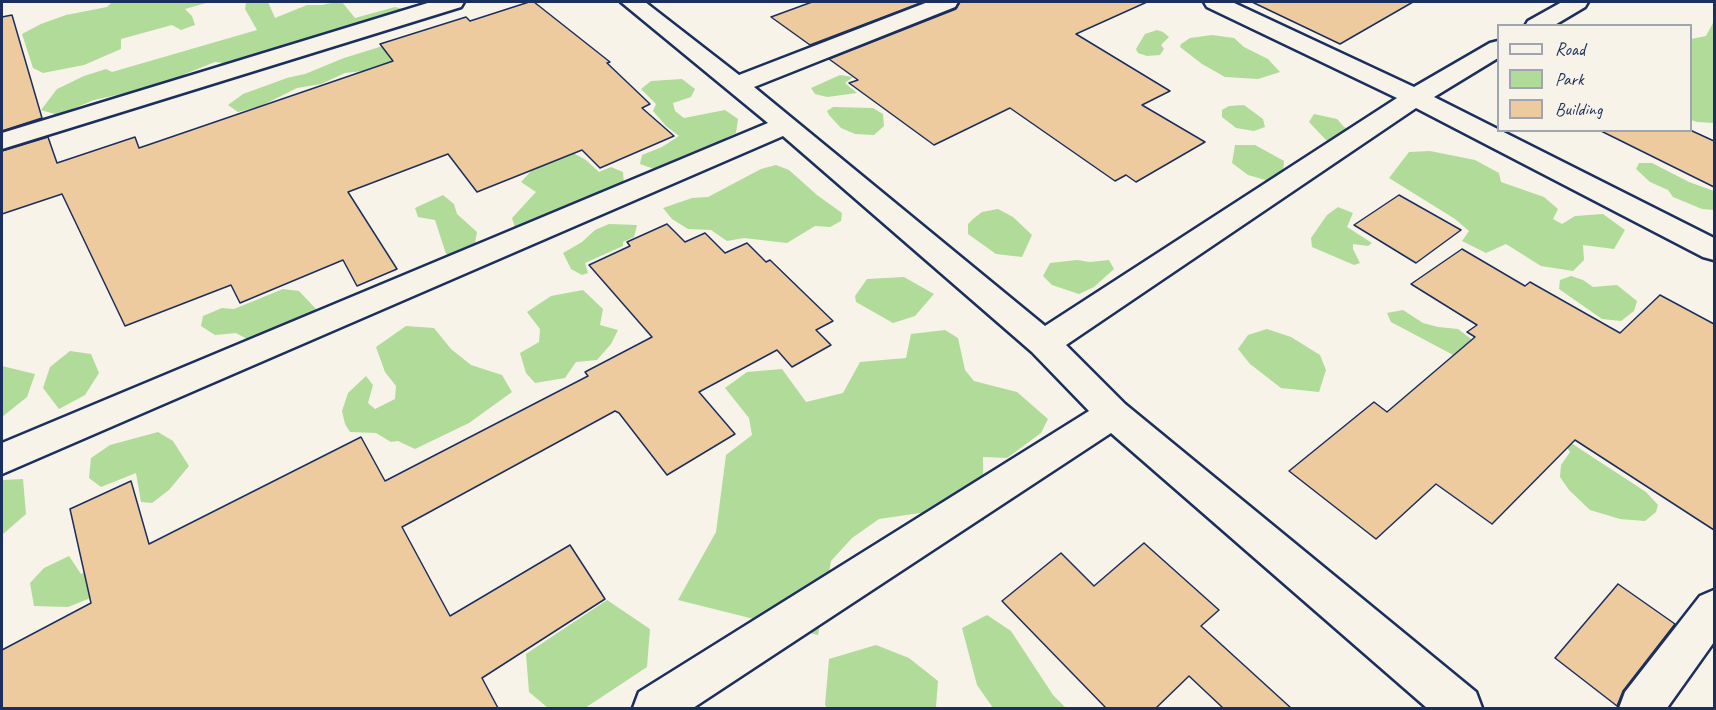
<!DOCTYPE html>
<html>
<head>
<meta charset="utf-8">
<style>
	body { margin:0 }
	#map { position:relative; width:1716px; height:710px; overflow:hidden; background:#f7f3e8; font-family:Caveat,sans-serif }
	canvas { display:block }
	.frame { position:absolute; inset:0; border:3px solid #1b2f5e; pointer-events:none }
	.legend { position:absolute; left:1497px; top:24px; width:195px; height:108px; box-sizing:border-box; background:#f7f3e8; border:2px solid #9fa5b1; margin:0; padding:8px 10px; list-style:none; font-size:18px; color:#1b2f5e }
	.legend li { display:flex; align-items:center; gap:12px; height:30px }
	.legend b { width:30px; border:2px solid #9fa5b1 }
</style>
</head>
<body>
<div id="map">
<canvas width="1716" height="710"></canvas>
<div class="frame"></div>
<ul class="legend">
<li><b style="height:8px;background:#f7f3e8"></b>Road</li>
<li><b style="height:16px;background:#b0db99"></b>Park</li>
<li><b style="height:16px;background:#edcb9f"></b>Building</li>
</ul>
</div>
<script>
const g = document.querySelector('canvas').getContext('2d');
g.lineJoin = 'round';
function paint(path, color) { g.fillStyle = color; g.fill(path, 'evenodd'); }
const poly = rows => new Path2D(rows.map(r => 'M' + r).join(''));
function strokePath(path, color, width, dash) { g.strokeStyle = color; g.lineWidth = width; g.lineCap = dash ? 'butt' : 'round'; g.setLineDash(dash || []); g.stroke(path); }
const green = poly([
	[112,2,210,2,185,9,192,16,195,25,181,30,172,25,121,39,121,49,84,65,43,73,33,68,22,34,41,24,66,15,107,7],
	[246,2,268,2,275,18,307,5,322,5,336,2,342,2,355,18,395,7,407,10,404,26,389,31,380,25,241,65,215,62,185,74,179,84,151,93,135,91,94,100,58,115,41,110,57,89,84,76,106,69,112,72,257,30,245,9],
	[1714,21,1714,123,1697,122,1691,120,1691,39,1706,36],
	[1157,30,1163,32,1169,37,1161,45,1164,49,1160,55,1147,56,1138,53,1136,49,1145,34],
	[1212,35,1234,38,1244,47,1268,59,1280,72,1258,79,1225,77,1202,64,1180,47,1181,44,1190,38],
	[434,37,366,78,362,71,345,73,321,84,297,88,261,106,238,112,228,105,243,94,287,78,305,74,344,58,389,44],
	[840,75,853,77,845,83,857,93,827,97,815,94,811,88],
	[682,79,695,89,691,97,673,103,675,111,684,118,725,110,738,119,736,133,726,138,731,144,657,170,640,164,642,155,662,147,679,136,666,126,653,111,656,104,641,89,651,81],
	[1244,105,1263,119,1265,127,1254,131,1236,128,1222,117,1222,110,1229,106],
	[833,107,873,108,883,114,884,126,874,135,855,134,841,128,829,115,827,111],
	[1314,114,1337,119,1344,127,1363,135,1339,144,1326,140,1309,122],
	[1235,145,1255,145,1284,161,1283,173,1269,181,1248,175,1232,163],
	[577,149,575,154,586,160,599,172,611,167,623,172,624,184,517,234,512,218,536,192,521,182,533,169],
	[1430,151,1475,160,1499,173,1501,182,1544,197,1558,209,1553,219,1562,224,1575,216,1603,214,1625,230,1614,249,1583,245,1584,260,1573,271,1541,266,1506,244,1486,253,1462,241,1469,231,1455,219,1389,178,1409,152],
	[1639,163,1652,163,1689,182,1714,191,1714,210,1702,209,1673,197,1668,190,1650,182,1636,169],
	[776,165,789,170,817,195,842,213,841,221,830,227,815,226,787,243,744,238,727,241,711,230,688,229,672,219,663,208,692,198,708,197,761,169],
	[443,195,454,204,457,214,477,232,474,249,460,257,446,254,435,220,418,217,415,208],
	[1338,207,1353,213,1347,227,1372,243,1368,246,1353,244,1353,249,1360,263,1354,265,1312,247,1311,238,1327,215],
	[998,209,1013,217,1032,235,1022,257,996,254,968,234,968,224,973,219,982,212],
	[609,224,637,225,634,237,623,242,623,246,585,263,588,273,582,275,571,269,563,253,582,242,595,230],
	[1077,260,1090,262,1109,260,1114,269,1094,287,1079,294,1052,285,1043,276,1050,263],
	[1571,276,1583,280,1593,287,1617,285,1637,301,1634,311,1621,321,1602,319,1559,289,1560,280],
	[904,277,934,294,915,316,893,323,856,302,855,296,867,279],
	[283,289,299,291,316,309,302,326,249,340,236,333,215,335,201,326,203,316,222,308,234,309],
	[583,290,603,309,600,325,618,330,611,344,597,360,576,362,565,378,535,383,526,373,520,353,539,342,540,329,527,312,551,296],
	[1403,310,1423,323,1438,327,1458,329,1488,352,1457,357,1391,322,1387,313],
	[406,326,434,328,451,349,471,365,502,375,512,392,469,423,415,449,398,441,391,442,376,433,350,432,345,424,342,411,348,393,366,376,373,385,368,403,375,409,395,399,396,386,385,372,376,347],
	[1267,329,1291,337,1320,355,1326,370,1319,392,1281,388,1250,364,1238,349,1248,335],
	[945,330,958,338,965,370,974,381,1017,392,1048,419,1041,433,1007,458,983,457,984,521,920,513,879,519,852,538,831,561,818,635,678,600,716,532,726,455,752,435,749,418,725,388,747,372,782,369,806,402,843,393,860,362,906,358,911,334],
	[70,351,91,354,99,373,85,395,59,409,43,388,50,367],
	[2,366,35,374,27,397,2,417],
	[158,432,173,441,189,466,169,490,152,503,141,502,136,473,101,487,89,478,91,458,110,445],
	[1568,441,1646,492,1658,505,1656,512,1645,521,1620,519,1590,510,1569,490,1560,477,1561,465,1570,452,1566,446],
	[23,479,26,514,2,535,2,480],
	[69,556,81,574,109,562,108,591,68,607,34,606,30,583,44,568],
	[607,600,650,629,647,667,585,708,548,708,529,692,526,654],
	[987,615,1011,631,1053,695,1066,708,993,708,977,685,962,628],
	[876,645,909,658,938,681,936,707,827,708,825,705,829,659]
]);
const building = poly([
	[529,2,534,2,610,62,607,63,650,104,642,108,674,136,600,168,582,150,477,192,448,154,348,192,397,269,357,286,343,260,240,303,231,285,125,326,62,194,2,214,2,151,48,137,57,163,135,137,139,148,393,61,380,44,466,17,470,21,529,2],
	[812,2,923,2,810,45,771,17,812,2],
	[960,2,1147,2,1076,34,1170,91,1142,105,1205,142,1136,182,1126,175,1115,181,1010,108,934,145,849,83,858,80,829,59,956,9,960,2],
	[1252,2,1413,2,1340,44,1252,2],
	[12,15,42,118,2,131,2,17,12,15],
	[1599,130,1690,130,1714,141,1714,187,1599,130],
	[1399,195,1461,230,1416,263,1354,225,1399,195],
	[667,224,685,242,705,233,725,253,747,243,766,262,770,260,833,321,816,330,831,345,792,367,777,350,699,392,735,434,667,475,619,413,615,411,402,527,450,616,570,545,605,599,482,678,498,708,2,708,2,650,91,603,70,509,131,481,149,544,361,437,385,481,588,376,585,372,652,337,589,265,630,246,627,242,667,224],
	[1462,249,1525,286,1530,282,1620,333,1660,295,1714,324,1714,530,1575,440,1492,524,1436,484,1376,539,1289,471,1374,402,1387,412,1475,337,1467,332,1477,325,1411,284,1462,249],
	[1144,543,1219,610,1201,626,1291,708,1223,708,1189,676,1156,708,1106,708,1002,601,1061,553,1094,586,1144,543],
	[1618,584,1675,624,1623,691,1617,706,1555,658,1618,584]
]);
const minor = poly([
	[431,2,464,2,461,7,2,149,2,133,431,2],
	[621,2,645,2,739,75,928,2,958,2,955,7,754,87,1045,326,1397,98,1207,7,1204,2,1232,2,1414,87,1490,43,1498,41,1498,58,1434,97,1714,238,1714,260,1703,257,1416,108,1066,345,1125,404,1476,692,1482,708,1427,708,1111,433,693,708,633,708,639,692,1089,411,1032,352,783,136,2,474,2,443,768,123,621,2],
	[1562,2,1588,2,1585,7,1553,26,1525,26,1528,21,1562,2],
	[1714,590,1714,642,1667,708,1619,708,1625,692,1700,596,1714,590]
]);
paint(green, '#b0db99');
paint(building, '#edcb9f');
strokePath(building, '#1b2f5e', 1.5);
strokePath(minor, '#1b2f5e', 5);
paint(minor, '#f7f3e8');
</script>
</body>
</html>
